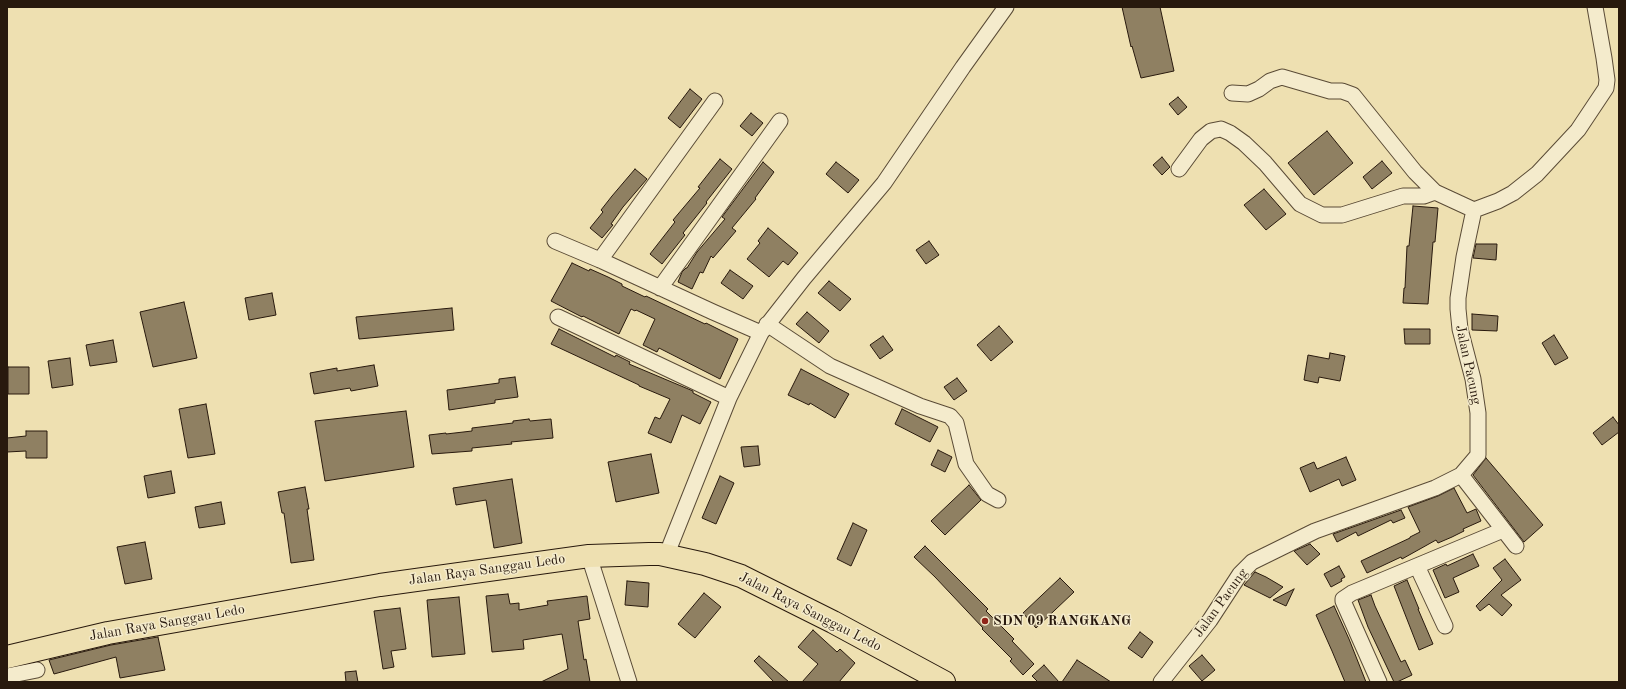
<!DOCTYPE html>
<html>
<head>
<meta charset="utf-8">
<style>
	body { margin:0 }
	#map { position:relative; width:1626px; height:689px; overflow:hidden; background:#eee0b1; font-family:"Old Standard TT",serif }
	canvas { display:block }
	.frame { position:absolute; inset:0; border:8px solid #28190d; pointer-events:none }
</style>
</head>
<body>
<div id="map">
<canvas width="1626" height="689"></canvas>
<div class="frame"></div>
</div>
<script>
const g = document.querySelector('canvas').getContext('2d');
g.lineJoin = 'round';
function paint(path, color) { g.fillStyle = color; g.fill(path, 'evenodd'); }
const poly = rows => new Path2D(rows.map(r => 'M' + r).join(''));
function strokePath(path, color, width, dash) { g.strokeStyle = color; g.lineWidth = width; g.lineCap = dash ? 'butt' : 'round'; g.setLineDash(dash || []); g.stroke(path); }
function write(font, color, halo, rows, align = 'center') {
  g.font = font + ' "Old Standard TT",serif'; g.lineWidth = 3; g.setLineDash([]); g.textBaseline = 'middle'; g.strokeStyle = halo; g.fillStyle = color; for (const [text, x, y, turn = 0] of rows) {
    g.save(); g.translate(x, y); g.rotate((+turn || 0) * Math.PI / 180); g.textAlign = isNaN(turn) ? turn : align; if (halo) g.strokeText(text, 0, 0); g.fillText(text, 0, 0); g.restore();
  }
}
const building = poly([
	[1122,7,1160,7,1174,71,1141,78,1132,46,1131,47,1122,7],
	[690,89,702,99,680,128,668,118,690,89],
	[1178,97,1187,107,1178,115,1169,104,1178,97],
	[751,113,763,123,752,136,740,126,751,113],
	[1327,131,1353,163,1314,195,1288,163,1327,131],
	[1162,157,1170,167,1162,175,1153,165,1162,157],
	[720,159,732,169,706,202,707,203,683,233,685,235,662,264,650,254,675,222,673,220,700,188,698,187,720,159],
	[1382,161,1392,173,1372,189,1363,177,1382,161],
	[763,162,774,172,755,198,756,199,732,228,736,231,713,258,711,256,703,273,700,272,692,289,678,282,682,272,686,268,687,268,697,252,725,219,722,217,763,162],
	[836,162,859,180,848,193,826,174,836,162],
	[635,169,647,179,623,207,611,224,613,225,602,238,590,228,603,212,601,210,612,196,635,169],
	[1264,189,1286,214,1266,230,1244,205,1264,189],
	[1413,206,1438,208,1435,242,1433,242,1428,304,1403,303,1404,288,1405,288,1407,246,1409,246,1413,206],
	[768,228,798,253,788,265,783,261,769,277,747,259,760,243,758,241,768,228],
	[929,241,939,255,926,264,916,250,929,241],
	[1476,244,1497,244,1496,260,1473,258,1476,244],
	[572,263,589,271,590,269,608,277,622,284,622,286,645,297,646,296,705,324,706,323,738,339,720,379,659,348,657,352,643,345,655,319,636,310,635,311,631,309,619,334,583,316,582,317,551,301,572,263],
	[730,270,753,286,743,299,721,283,730,270],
	[829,281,851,299,840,311,818,293,829,281],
	[272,293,276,315,249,320,245,298,272,293],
	[184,302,197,358,153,367,140,312,184,302],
	[452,308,454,330,359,339,356,317,452,308],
	[807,312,829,331,819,343,796,324,807,312],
	[1472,314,1498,316,1497,331,1472,330,1472,314],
	[999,326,1013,342,991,361,977,345,999,326],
	[559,329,615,357,616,355,630,362,629,364,693,391,693,393,711,402,700,424,682,415,671,443,648,433,655,417,660,419,670,399,639,386,639,385,551,344,559,329],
	[1404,329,1430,329,1430,344,1405,344,1404,329],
	[1554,335,1568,358,1555,365,1542,343,1554,335],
	[883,336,893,350,880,359,870,345,883,336],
	[113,340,117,362,90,366,86,345,113,340],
	[1330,353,1345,356,1340,381,1319,377,1318,383,1304,380,1308,355,1329,359,1330,353],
	[70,358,73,385,52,388,48,361,70,358],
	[374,365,378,386,351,391,350,388,314,394,310,373,337,368,337,371,374,365],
	[8,367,29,367,29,394,8,394,8,367],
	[801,369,849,394,835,418,810,403,809,405,788,395,801,369],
	[515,377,518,397,495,400,495,403,449,410,447,390,499,383,499,379,515,377],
	[957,378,967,391,954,400,944,387,957,378],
	[206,404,215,454,188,458,179,409,206,404],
	[902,409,938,427,930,442,895,424,902,409],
	[406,411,414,467,325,481,315,421,406,411],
	[1613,417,1619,425,1619,432,1602,445,1593,433,1613,417],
	[529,419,530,421,551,419,553,438,511,442,512,444,472,448,472,451,432,454,429,435,446,433,446,434,472,431,472,428,513,423,513,421,529,419],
	[26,431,47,431,47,458,26,458,26,451,7,452,7,438,26,436,26,431],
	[758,446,760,465,744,467,741,447,758,446],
	[938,450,952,457,945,472,931,465,938,450],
	[651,454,659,493,616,502,608,462,651,454],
	[1346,457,1356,480,1342,486,1339,479,1310,492,1300,468,1314,462,1317,469,1346,457],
	[1486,458,1543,525,1524,542,1473,475,1486,458],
	[171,471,175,493,148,498,144,476,171,471],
	[720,476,734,483,716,524,702,518,720,476],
	[512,479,522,543,494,548,486,500,456,505,453,488,512,479],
	[969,485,981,500,945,535,931,521,969,485],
	[305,487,309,509,307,509,314,560,291,563,284,513,282,513,278,492,305,487],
	[1454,488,1467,513,1476,509,1481,521,1463,529,1464,531,1452,537,1438,543,1436,540,1402,559,1401,557,1367,573,1361,561,1410,538,1410,537,1420,532,1408,507,1438,496,1454,488],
	[221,502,225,524,199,528,195,507,221,502],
	[1401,510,1405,518,1393,523,1391,520,1358,536,1356,532,1337,542,1333,534,1401,510],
	[853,523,867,530,851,566,837,559,853,523],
	[145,542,152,579,125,584,117,547,145,542],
	[1310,544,1320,554,1307,565,1294,551,1310,544],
	[925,546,988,609,986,611,1014,639,1012,641,1034,664,1023,675,1010,661,1012,659,982,629,983,628,935,577,914,557,925,546],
	[1473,554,1479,566,1453,578,1459,592,1445,598,1433,570,1446,564,1447,566,1473,554],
	[1505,559,1521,580,1501,595,1512,605,1502,616,1489,604,1480,611,1476,606,1502,580,1493,568,1505,559],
	[1339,566,1345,577,1341,579,1342,581,1331,587,1324,574,1339,566],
	[1255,572,1266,577,1283,587,1270,598,1244,585,1255,572],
	[1060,578,1074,592,1036,628,1023,613,1060,578],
	[1407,580,1419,609,1418,609,1433,644,1419,650,1394,586,1407,580],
	[627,581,649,583,648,607,625,605,627,581],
	[1294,589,1286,606,1273,600,1294,589],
	[704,593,721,607,695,638,678,624,704,593],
	[508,594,510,604,519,603,519,610,548,605,547,601,587,596,590,619,578,621,584,660,586,659,590,682,541,682,568,669,562,634,523,640,524,649,492,652,486,596,508,594],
	[1371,595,1375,606,1401,662,1405,660,1412,675,1397,682,1394,682,1368,627,1358,600,1371,595],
	[459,597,465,654,432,657,427,600,459,597],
	[1334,606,1349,639,1366,682,1345,682,1332,651,1316,615,1334,606],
	[400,608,406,649,391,651,394,667,383,669,374,611,400,608],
	[813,630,837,652,840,649,855,663,839,682,802,682,818,664,798,647,813,630],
	[1140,632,1153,642,1142,658,1128,648,1140,632],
	[158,637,165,670,120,678,116,657,54,674,49,660,111,645,158,637],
	[1202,655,1215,670,1202,681,1189,666,1202,655],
	[759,656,789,682,774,682,754,661,759,656],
	[1077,660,1111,682,1062,682,1077,660],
	[1044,665,1059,682,1038,682,1032,676,1044,665],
	[356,671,358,682,346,682,345,672,356,671]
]);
const minor = poly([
	[1232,93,1248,94,1259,89,1270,81,1282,77,1330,91,1342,91,1353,95,1415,172,1435,192,1474,210],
	[1179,169,1201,139,1211,131,1221,129,1230,133,1244,143,1265,163,1300,204,1322,215,1342,215,1403,196,1424,196,1435,192],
	[555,241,600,260,713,312,761,333],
	[600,260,715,101],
	[660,288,780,121],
	[558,317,729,398],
	[767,324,830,366,920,406,950,416,956,423,966,464,987,494,998,500],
	[1461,475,1516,546],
	[589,556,629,682],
	[666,556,729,398,761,333,804,278,884,183,963,67,1006,7],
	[1417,566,1445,626],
	[7,676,37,670],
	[1161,682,1210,620,1240,574,1252,562,1315,531,1435,488,1461,475,1478,455,1478,413,1473,379,1460,329,1458,309,1458,298,1464,257,1474,210,1498,201,1513,193,1537,174,1578,130,1606,88,1607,80,1604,58,1595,7],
	[1379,682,1343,601,1343,599,1352,593,1503,530]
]);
const trunk = poly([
	[7,657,108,633,380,585,589,556,649,554,660,554,705,564,741,576,833,622,944,682]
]);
const markers = [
	[985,621,4,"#8f2418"]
];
const streetNames = [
	["Jalan Pacung",1468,365,78],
	["Jalan Raya Sanggau Ledo",487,570,-8],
	["Jalan Pacung",1221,603,-54],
	["Jalan Raya Sanggau Ledo",810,612,27],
	["Jalan Raya Sanggau Ledo",167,623,-10]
];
const poiNames = [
	["SDN 09 RANGKANG",993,621]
];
paint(building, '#8f8062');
strokePath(building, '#28190d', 1);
strokePath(minor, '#5a4b36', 17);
strokePath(trunk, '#28190d', 24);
strokePath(minor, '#f4ebcc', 15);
strokePath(trunk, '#eee0b1', 22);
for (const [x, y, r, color] of markers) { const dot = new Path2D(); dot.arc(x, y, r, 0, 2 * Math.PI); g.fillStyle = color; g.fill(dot); strokePath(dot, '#f4ebcc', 1.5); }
write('14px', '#28190d', '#f4ebcc', streetNames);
write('bold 14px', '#28190d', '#f4ebcc', poiNames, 'left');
</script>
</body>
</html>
